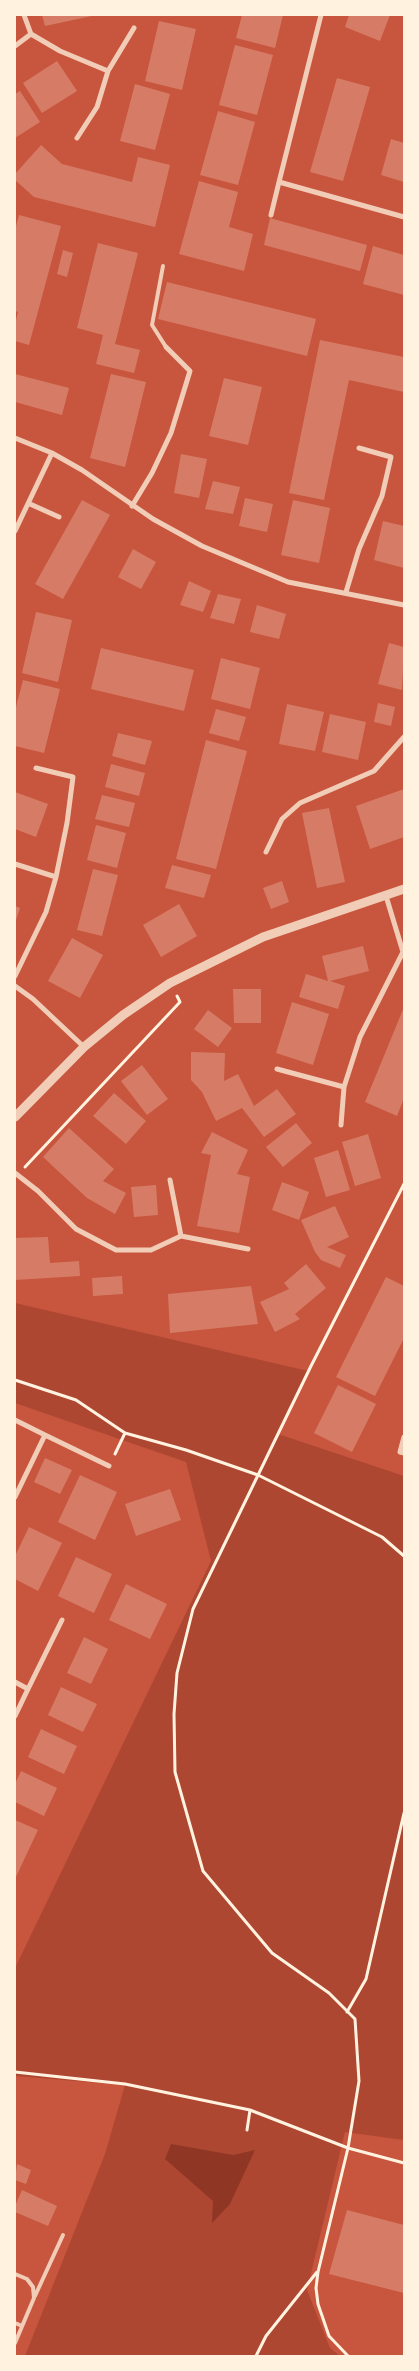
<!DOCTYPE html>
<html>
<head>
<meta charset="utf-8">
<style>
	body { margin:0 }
	#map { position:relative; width:419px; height:2371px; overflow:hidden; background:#c8553d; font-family:"DejaVu Sans",sans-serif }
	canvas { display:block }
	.frame { position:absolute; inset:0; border:16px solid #fff3e0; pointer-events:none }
</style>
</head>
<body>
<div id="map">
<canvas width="419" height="2371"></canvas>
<div class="frame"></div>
</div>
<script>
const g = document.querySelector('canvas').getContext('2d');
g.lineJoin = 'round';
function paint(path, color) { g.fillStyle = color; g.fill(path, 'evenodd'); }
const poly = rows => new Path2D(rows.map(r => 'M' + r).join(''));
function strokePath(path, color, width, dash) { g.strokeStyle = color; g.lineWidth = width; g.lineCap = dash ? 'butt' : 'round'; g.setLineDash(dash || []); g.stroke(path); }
const green = poly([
	[15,1303,308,1371,278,1434,404,1476,404,2140,345,2132,307,2290,330,2348,340,2356,25,2356,105,2154,125,2085,15,2076,15,1968,211,1561,186,1462,15,1403]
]);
const water = poly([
	[171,2144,233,2155,255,2150,230,2204,212,2223,213,2201,165,2159]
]);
const building = poly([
	[42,15,91,15,92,16,45,26],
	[242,15,283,15,275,48,236,38],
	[349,15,390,15,380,41,345,27],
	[159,21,196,29,182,90,145,81],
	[235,45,273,55,257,115,219,105],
	[57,61,77,91,42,113,23,83],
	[337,78,370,87,343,181,310,172],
	[135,84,170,94,155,150,120,141],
	[20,91,40,122,15,138,15,94],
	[218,111,255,122,238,185,200,175],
	[391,139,404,143,404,182,381,175],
	[41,145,62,164,132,182,138,157,170,165,155,227,34,197,15,180,15,174],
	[199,181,238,192,229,227,253,234,244,271,179,254],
	[19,215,61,226,29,345,15,341,15,324,18,312,15,311,15,230],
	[270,218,367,245,360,271,264,245],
	[98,243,138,253,115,344,140,350,134,373,96,364,103,335,77,328],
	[373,246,404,255,404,295,363,284],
	[63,250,73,253,67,277,57,274],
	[167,282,316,319,307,356,158,319],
	[320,340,404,357,404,392,349,380,324,500,289,493],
	[15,374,69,388,62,415,15,402],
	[111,374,146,382,125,467,90,458],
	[224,378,262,387,248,445,209,436],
	[181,454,207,459,199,498,174,493],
	[213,481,240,487,233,514,205,509],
	[245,498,273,504,267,532,239,526],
	[82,500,110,515,63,599,35,584],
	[293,500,330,508,319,563,281,555],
	[383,521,404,526,404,568,374,560],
	[133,549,156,562,141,589,118,577],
	[189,581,211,591,203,612,180,605],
	[218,594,241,599,234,624,210,618],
	[257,605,286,614,279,639,250,632],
	[36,612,72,620,58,682,22,673],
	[389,643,404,647,402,690,378,684],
	[101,648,194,670,184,711,91,689],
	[221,658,260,668,250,709,211,699],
	[23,680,60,689,44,753,15,746,15,711],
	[378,703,395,707,391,726,374,722],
	[287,704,324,712,315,751,279,744],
	[216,709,246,717,239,741,209,733],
	[330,714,366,722,358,760,322,752],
	[118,733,152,741,145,765,112,756],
	[206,740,247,751,216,869,176,859],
	[111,764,145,773,139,796,105,787],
	[404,789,404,837,370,849,356,806],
	[15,792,48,804,36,837,15,829],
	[102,795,135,803,129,827,95,819],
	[329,808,345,882,317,888,302,813],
	[96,825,126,833,117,868,87,860],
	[172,865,211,875,204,898,165,888],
	[93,869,118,875,102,936,77,930],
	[282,881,289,902,271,909,263,888],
	[179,904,197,936,161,957,143,925],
	[15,906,20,908,15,923],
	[72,938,103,955,80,998,48,981],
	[363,946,369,971,330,981,345,986,338,1009,299,997,306,974,328,981,322,956],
	[233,989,261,989,261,1023,234,1023],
	[292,1002,329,1014,313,1065,276,1053],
	[404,1007,404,1098,397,1116,365,1102],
	[208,1010,232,1028,218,1047,194,1029],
	[191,1052,225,1053,224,1081,238,1074,254,1106,277,1089,296,1114,264,1137,242,1108,216,1121,202,1092,191,1080],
	[142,1065,168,1099,147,1115,121,1081],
	[114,1093,146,1121,126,1144,93,1116],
	[296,1123,312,1143,283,1167,266,1147],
	[69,1128,114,1169,103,1181,126,1193,115,1214,87,1198,43,1157],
	[212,1132,248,1150,237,1174,250,1177,239,1233,197,1226,211,1155,201,1153],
	[368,1134,381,1178,355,1186,342,1142],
	[338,1150,350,1190,326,1197,314,1158],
	[282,1182,309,1192,299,1220,272,1210],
	[156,1185,158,1215,134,1217,131,1187],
	[335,1206,349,1237,327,1247,346,1255,340,1268,321,1260,315,1252,301,1220],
	[48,1237,50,1263,79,1261,80,1276,15,1280,15,1238],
	[306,1264,326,1288,295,1314,300,1319,275,1332,260,1302,289,1289,284,1283],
	[122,1276,123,1294,93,1296,92,1278],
	[386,1277,404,1286,404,1338,375,1396,336,1377],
	[251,1286,258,1324,170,1333,168,1294],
	[338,1385,376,1404,352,1452,314,1433],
	[45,1458,72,1470,60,1494,34,1482],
	[80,1475,117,1492,95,1540,58,1522],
	[170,1489,181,1520,136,1536,125,1504],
	[29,1527,62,1543,38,1591,15,1579,15,1556],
	[76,1557,112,1574,94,1613,58,1596],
	[126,1584,167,1604,150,1639,109,1620],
	[84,1637,108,1649,91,1684,67,1673],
	[61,1687,97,1704,83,1732,48,1715],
	[41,1729,77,1746,64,1774,28,1757],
	[21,1771,57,1788,44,1816,15,1802,15,1784],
	[15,1820,38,1830,15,1879],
	[17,2164,31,2170,26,2184,15,2180],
	[22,2190,57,2206,48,2226,15,2212,15,2206],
	[347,2210,404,2225,404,2293,329,2274]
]);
const path = poly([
	[25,1167,180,1002,177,996],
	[15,1380,76,1400,125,1433,186,1450,258,1475,382,1537,404,1556],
	[115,1454,125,1433],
	[347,2012,366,1979,404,1813],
	[15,2072,125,2084,250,2110,348,2148,404,2163],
	[247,2130,250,2110],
	[256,2356,266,2336,317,2272],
	[348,2356,329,2336,318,2304,316,2288,318,2272,348,2148,359,2081,355,2019,329,1993,272,1953,203,1871,175,1772,174,1714,177,1673,193,1609,311,1366,404,1184]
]);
const service = poly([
	[163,266,152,325,166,347],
	[15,2274,27,2279,33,2287,34,2298,15,2343],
	[35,2296,63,2235],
	[15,2323,22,2326]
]);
const minor = poly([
	[24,15,31,34,60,51,108,71],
	[15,46,31,34],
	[77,138,97,107,108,71,134,28],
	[279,182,321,15],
	[271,215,279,182,404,217],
	[15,438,52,453,82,470,153,519,202,546,288,582,404,605],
	[30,504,59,517],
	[132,506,152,473,171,433,190,371,166,347],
	[15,531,52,453],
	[346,592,359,549,382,496,391,457,359,448],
	[36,768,73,777,67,823,56,877],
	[266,852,282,819,300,803,374,771,404,737],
	[15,864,56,877,46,912,15,976],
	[15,986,33,999,84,1047],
	[277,1069,344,1087],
	[341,1125,344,1087,360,1037,403,952,386,896],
	[15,1173,38,1191,76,1229,116,1250,151,1250,181,1236,248,1249],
	[170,1180,181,1236],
	[15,1420,45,1435,15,1497],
	[45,1435,109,1466],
	[404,1437,400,1452,404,1453],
	[15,1682,28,1689,15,1716],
	[28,1689,62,1620]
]);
const tertiary = poly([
	[15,1117,84,1047,123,1015,170,983,263,937,404,889]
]);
paint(green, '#ae4732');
paint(water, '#8f3625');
paint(building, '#d67c66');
strokePath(path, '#fff3e0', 3);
strokePath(service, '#f1ccb7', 4);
strokePath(minor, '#f1ccb7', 5);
strokePath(tertiary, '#f1ccb7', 9);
</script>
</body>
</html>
